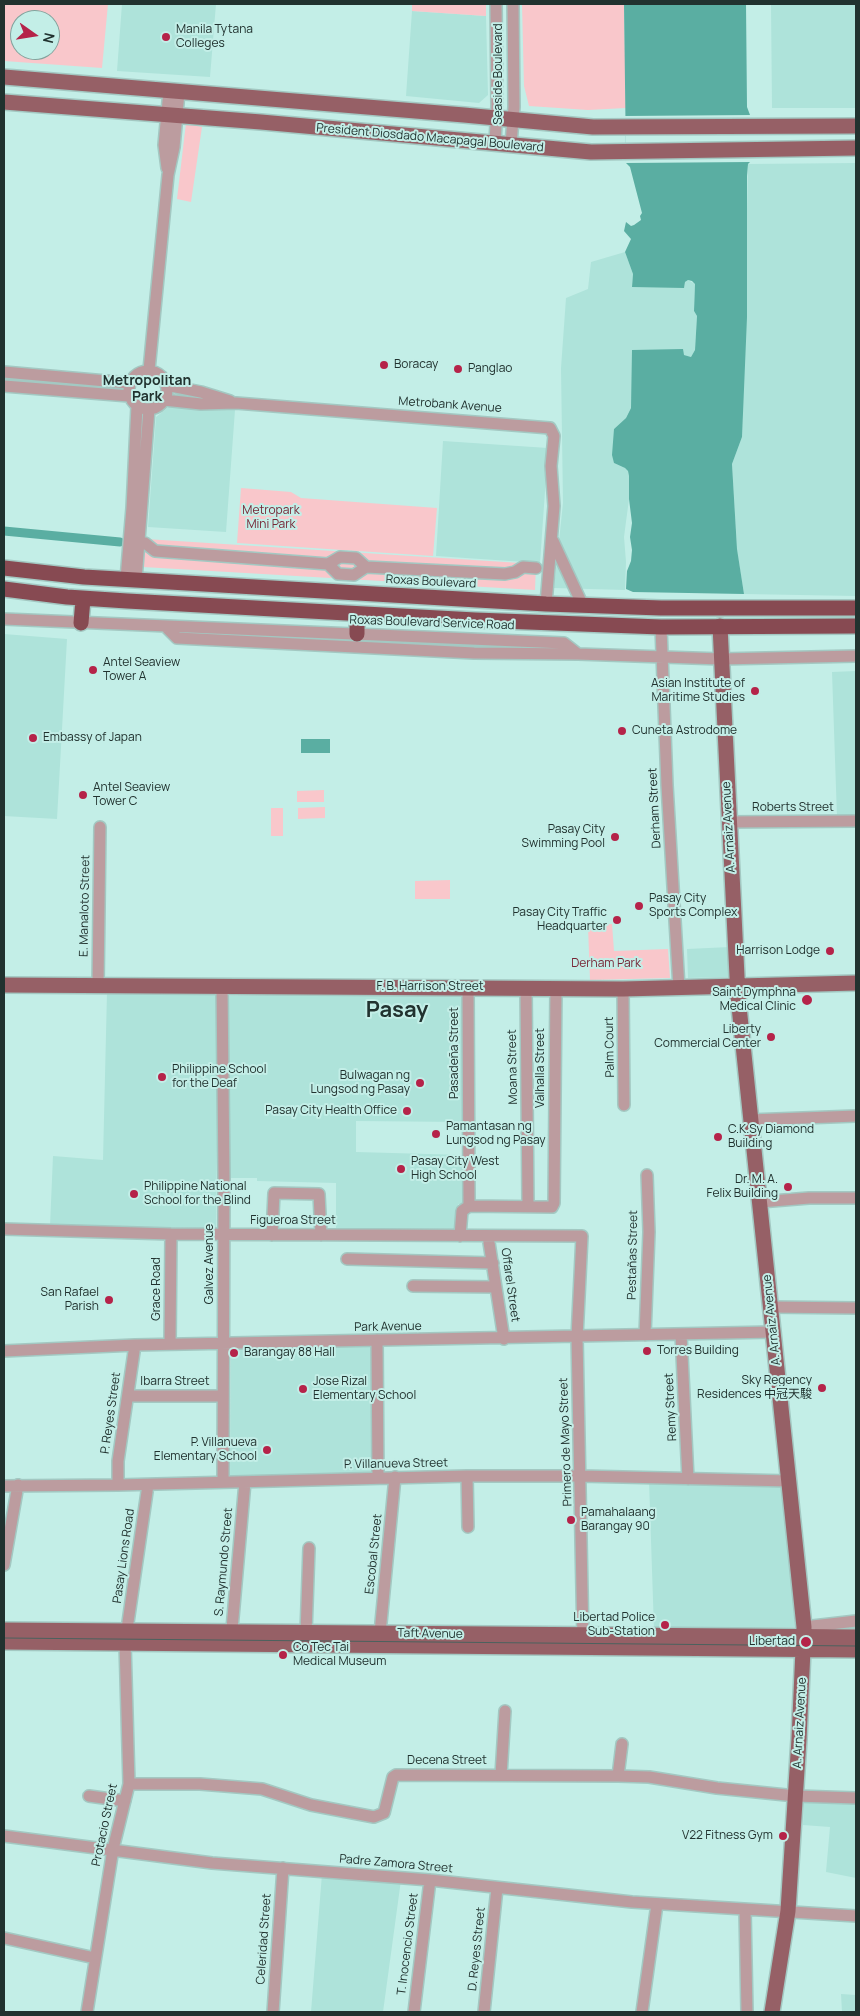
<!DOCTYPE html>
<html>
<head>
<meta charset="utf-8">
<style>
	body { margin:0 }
	#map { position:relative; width:860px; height:2016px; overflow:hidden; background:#c3eee7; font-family:Manrope,sans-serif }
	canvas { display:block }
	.frame { position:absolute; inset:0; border:5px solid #21322f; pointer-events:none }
	.north { position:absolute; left:10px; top:10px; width:50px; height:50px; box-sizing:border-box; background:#c3eee7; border:1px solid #82a39d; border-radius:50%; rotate:103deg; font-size:14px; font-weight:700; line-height:20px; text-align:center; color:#21322f }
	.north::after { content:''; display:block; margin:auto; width:18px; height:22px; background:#b52349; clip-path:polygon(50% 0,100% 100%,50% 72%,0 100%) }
</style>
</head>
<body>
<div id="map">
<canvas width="860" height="2016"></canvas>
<div class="frame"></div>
<div class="north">N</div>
</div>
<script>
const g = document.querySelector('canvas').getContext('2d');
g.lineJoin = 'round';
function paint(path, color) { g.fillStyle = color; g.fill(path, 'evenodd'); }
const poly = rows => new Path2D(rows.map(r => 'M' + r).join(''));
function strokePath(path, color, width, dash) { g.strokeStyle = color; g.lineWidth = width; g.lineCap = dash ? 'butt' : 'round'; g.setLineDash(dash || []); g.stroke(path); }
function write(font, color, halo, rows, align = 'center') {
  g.font = font + ' Manrope,"Noto Sans SC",sans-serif'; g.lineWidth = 4; g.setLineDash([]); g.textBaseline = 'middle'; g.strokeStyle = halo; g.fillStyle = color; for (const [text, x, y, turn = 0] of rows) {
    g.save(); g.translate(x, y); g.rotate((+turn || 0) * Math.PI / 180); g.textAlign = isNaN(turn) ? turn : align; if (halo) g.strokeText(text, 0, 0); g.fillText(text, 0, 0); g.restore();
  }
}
const built = poly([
	[122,4,216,4,210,77,117,71],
	[771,4,856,4,856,108,772,108],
	[412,11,486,16,488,95,479,103,406,96],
	[856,163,856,596,744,594,737,550,732,464,742,437,748,164],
	[625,252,633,274,632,287,684,287,685,282,688,280,695,284,694,311,697,316,695,350,691,357,684,355,632,396,631,408,626,418,614,429,614,463,625,468,628,471,629,476,629,499,624,537,626,562,625,590,554,588,563,503,561,368,566,298,588,289,591,262],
	[171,405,235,410,226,532,148,527,156,417],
	[443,441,548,448,540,563,436,556],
	[4,634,67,639,57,819,4,816],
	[856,671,856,817,837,817,832,672],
	[730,947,731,977,688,978,687,949],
	[107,992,219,994,216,1228,50,1226,53,1156,103,1160],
	[330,994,463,994,462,1122,356,1121,356,1152,464,1155,466,1204,458,1204,457,1234,336,1233,336,1183,257,1181,257,1178,228,1178,229,996],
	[374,1346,375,1474,230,1481,231,1356,237,1356,237,1349],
	[649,1480,783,1481,795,1627,654,1630],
	[804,1799,856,1800,856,1878,826,1872,830,1827,803,1825],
	[322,1874,401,1880,383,2012,311,2012],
	[841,1994,856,1995,856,2012,842,2012]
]);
const green = poly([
	[4,4,108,4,102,68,4,61],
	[20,20,50,20,50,50,20,50],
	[412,4,486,4,486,16,412,11],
	[522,4,624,4,626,108,588,110,529,106,524,86],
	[186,123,202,127,191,202,177,199],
	[241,488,291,492,301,498,437,508,433,556,237,543],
	[146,539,536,564,535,590,143,567],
	[324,790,324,802,297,802,297,791],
	[325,807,325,818,298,819,298,808],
	[271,808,283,808,283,836,271,836],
	[450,880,450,899,415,899,415,881],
	[612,924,614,951,668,949,670,978,590,980,588,926]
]);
const water = poly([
	[624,4,746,4,747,107,750,115,750,162,748,164,747,176,747,317,742,437,732,464,737,549,744,594,633,592,626,589,627,571,631,561,632,550,630,537,632,523,629,499,629,476,628,471,625,468,614,463,612,455,614,429,626,418,631,408,632,350,683,349,684,355,691,357,695,350,697,316,694,311,695,284,692,281,688,280,685,282,684,288,632,287,633,274,625,252,631,239,624,231,626,222,631,226,634,225,641,220,640,216,642,213,630,167,626,163],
	[301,739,330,739,330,753,301,753]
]);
const pier = poly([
	[750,115,750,162,626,163,625,116]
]);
const canal = poly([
	[4,531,120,542]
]);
const minor = poly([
	[495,142,497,106,496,4],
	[511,144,514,107,513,4],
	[167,168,164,145,169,91],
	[149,370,168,175,174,147,179,92],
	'129 390a19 19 0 1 1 38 0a19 19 0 1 1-38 0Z',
	[4,372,129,383],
	[166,385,201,392,230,401],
	[4,386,129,396],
	[164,400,201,404,236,403,550,428,554,436,551,466,554,506,546,604],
	[553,541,583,606],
	[145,543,155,551,328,564,340,557,356,558,366,567],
	[328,564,338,574,354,575,366,567,505,574,515,572,523,567,536,568],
	[126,579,132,508,137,406],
	[136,580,149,409],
	[4,619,564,643,578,654],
	[166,627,177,638,474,653,578,654,721,659,856,656],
	[661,627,667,785,679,988],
	[729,822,856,821],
	[98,985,100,827],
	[222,986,224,1177,223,1482],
	[468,988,469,1206],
	[526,988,528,1206],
	[623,989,624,1105],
	[750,1120,856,1116],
	[760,1202,809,1198,856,1198],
	[469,1206,552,1207,554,1203,556,988],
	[4,1229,171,1234,582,1236,577,1337,583,1641],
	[272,1235,274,1193,319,1194,321,1235],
	[460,1236,462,1211,469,1206],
	[488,1236,504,1339],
	[347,1259,493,1263],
	[413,1286,496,1287],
	[771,1307,856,1308],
	[681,1334,688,1479],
	[645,1335,649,1232,647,1175],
	[377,1340,378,1478],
	[170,1344,171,1234],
	[4,1351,135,1345,773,1332],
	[128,1396,223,1396],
	[467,1476,468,1527],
	[118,1485,118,1461,135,1345],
	[4,1486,118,1485,467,1476,581,1476,789,1481],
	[4,1565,18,1485],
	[804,1627,856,1621],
	[306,1633,309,1548],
	[380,1633,395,1477],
	[231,1640,245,1482],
	[501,1775,505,1711],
	[618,1776,622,1744],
	[129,1784,200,1784,262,1789,311,1805,374,1817,384,1813,393,1777,396,1775,618,1776,649,1777,717,1788,796,1796,856,1798],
	[89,1796,125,1801],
	[4,1836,212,1863,430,1880,632,1902,856,1916],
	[745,1910,747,2012],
	[4,1938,95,1958],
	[87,2012,113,1849,129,1784,125,1643,148,1485],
	[273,2012,283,1868],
	[414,2012,430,1880],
	[484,2012,497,1888],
	[642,2012,657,1904]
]);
const major = poly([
	[4,77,464,115,593,127,856,126],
	[4,102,261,122,591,152,856,148],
	[720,626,738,997,804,1627,799,1739,788,1911,772,2012],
	[4,985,623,989,856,983],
	[4,1630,856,1637],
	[4,1642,856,1650]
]);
const highway = poly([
	[4,568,84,577,546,604,661,608,856,608],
	[4,589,67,597,127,601,475,620,661,627,856,626],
	[81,623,83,599],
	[357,634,357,614]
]);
const tram = poly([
	[4,1638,856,1646]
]);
const markers = [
	[166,37,5,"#b52349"],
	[384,365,5,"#b52349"],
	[458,369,5,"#b52349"],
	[93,670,5,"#b52349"],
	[755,691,5,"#b52349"],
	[622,731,5,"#b52349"],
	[33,738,5,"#b52349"],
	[83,795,5,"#b52349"],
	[615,837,5,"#b52349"],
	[639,906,5,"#b52349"],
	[617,920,5,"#b52349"],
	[830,951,5,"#b52349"],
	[807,1000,6,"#b52349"],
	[771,1037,5,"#b52349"],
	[162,1077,5,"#b52349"],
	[420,1083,5,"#b52349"],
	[407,1111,5,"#b52349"],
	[436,1134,5,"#b52349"],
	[718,1137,5,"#b52349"],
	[401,1169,5,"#b52349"],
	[788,1187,5,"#b52349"],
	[134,1194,5,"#b52349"],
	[109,1300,5,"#b52349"],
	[647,1351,5,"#b52349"],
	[234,1353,5,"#b52349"],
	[822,1388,5,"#b52349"],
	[303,1389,5,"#b52349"],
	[267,1450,5,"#b52349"],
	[571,1520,5,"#b52349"],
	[665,1625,5,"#b52349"],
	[806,1642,6,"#b52349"],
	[283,1655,5,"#b52349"],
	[783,1836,5,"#b52349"]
];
const poiNames = [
	["Manila Tytana",176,30],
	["Colleges",176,44],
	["Boracay",394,365],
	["Panglao",468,369],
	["Antel Seaview",103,663],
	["Tower A",103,677],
	["Asian Institute of",745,684,"right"],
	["Maritime Studies",745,698,"right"],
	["Cuneta Astrodome",632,731],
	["Embassy of Japan",43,738],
	["Antel Seaview",93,788],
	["Tower C",93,802],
	["Pasay City",605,830,"right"],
	["Swimming Pool",605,844,"right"],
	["Pasay City",649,899],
	["Sports Complex",649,913],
	["Pasay City Traffic",607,913,"right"],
	["Headquarter",607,927,"right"],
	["Harrison Lodge",820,951,"right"],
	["Saint Dymphna",796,993,"right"],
	["Medical Clinic",796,1007,"right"],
	["Liberty",761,1030,"right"],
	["Commercial Center",761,1044,"right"],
	["Philippine School",172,1070],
	["for the Deaf",172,1084],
	["Bulwagan ng",410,1076,"right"],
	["Lungsod ng Pasay",410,1090,"right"],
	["Pasay City Health Office",397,1111,"right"],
	["Pamantasan ng",446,1127],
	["Lungsod ng Pasay",446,1141],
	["C.K.Sy Diamond",728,1130],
	["Building",728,1144],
	["Pasay City West",411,1162],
	["High School",411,1176],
	["Dr. M. A.",778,1180,"right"],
	["Felix Building",778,1194,"right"],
	["Philippine National",144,1187],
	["School for the Blind",144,1201],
	["San Rafael",99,1293,"right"],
	["Parish",99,1307,"right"],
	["Torres Building",657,1351],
	["Barangay 88 Hall",244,1353],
	["Sky Regency",812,1381,"right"],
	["Residences 中冠天駿",812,1395,"right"],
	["Jose Rizal",313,1382],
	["Elementary School",313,1396],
	["P. Villanueva",257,1443,"right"],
	["Elementary School",257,1457,"right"],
	["Pamahalaang",581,1513],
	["Barangay 90",581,1527],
	["Libertad Police",655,1618,"right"],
	["Sub-Station",655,1632,"right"],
	["Libertad",795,1642,"right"],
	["Co Tec Tai",293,1648],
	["Medical Museum",293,1662],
	["V22 Fitness Gym",773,1836,"right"]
];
const streetNames = [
	["Seaside Boulevard",499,74,-90],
	["President Diosdado Macapagal Boulevard",430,138,5],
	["Metrobank Avenue",450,405,4],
	["Roxas Boulevard",431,582,3],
	["Roxas Boulevard Service Road",432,623,2],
	["Derham Street",655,808,-93],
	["Roberts Street",793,808],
	["A. Arnaiz Avenue",729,827,-93],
	["E. Manaloto Street",85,906,-89],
	["F. B. Harrison Street",430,987],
	["Palm Court",610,1047,-91],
	["Pasadeña Street",455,1053,-90],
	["Moana Street",513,1067,-91],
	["Valhalla Street",541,1068,-90],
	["Figueroa Street",293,1221],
	["Pestañas Street",633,1255,-89],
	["Galvez Avenue",210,1264,-90],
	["Offarel Street",510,1285,82],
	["Grace Road",157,1289,-90],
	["A. Arnaiz Avenue",772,1320,-96],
	["Park Avenue",388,1327,-1],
	["Ibarra Street",175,1382],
	["Remy Street",671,1407,-93],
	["P. Reyes Street",111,1413,-82],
	["Primero de Mayo Street",566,1442,-92],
	["P. Villanueva Street",396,1464,-1],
	["Escobal Street",374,1554,-84],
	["Pasay Lions Road",124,1556,-82],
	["S. Raymundo Street",224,1562,-85],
	["Taft Avenue",430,1634,1],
	["A. Arnaiz Avenue",800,1723,-87],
	["Decena Street",447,1761],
	["Protacio Street",105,1825,-78],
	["Padre Zamora Street",396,1864,5],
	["Celeridad Street",264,1939,-86],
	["T. Inocencio Street",408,1944,-83],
	["D. Reyes Street",477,1949,-84]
];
const parkNames = [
	["Metropark",271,511],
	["Mini Park",271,525],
	["Derham Park",606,964]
];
const neighbourhoodNames = [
	["Metropolitan",147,381],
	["Park",147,397]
];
const townNames = [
	["Pasay",397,1011]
];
paint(built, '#aee3da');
paint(green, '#f9c7cb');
paint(water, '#5aaea2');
paint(pier, '#c3eee7');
strokePath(canal, '#5aaea2', 9);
strokePath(minor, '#a3c8c2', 14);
strokePath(major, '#a3c8c2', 18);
strokePath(highway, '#a3c8c2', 18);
strokePath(minor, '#bc9c9f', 11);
strokePath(major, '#966066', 15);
strokePath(highway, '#874a52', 15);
strokePath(tram, '#4b625e', 1);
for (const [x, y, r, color] of markers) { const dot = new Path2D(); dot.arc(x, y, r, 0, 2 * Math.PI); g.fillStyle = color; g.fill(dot); strokePath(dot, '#c3eee7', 2); }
write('12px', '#21322f', '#c3eee7', poiNames, 'left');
write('12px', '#21322f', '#c3eee7', streetNames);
write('12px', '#772636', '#c3eee7', parkNames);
write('bold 14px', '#21322f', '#c3eee7', neighbourhoodNames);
write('bold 22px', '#21322f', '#c3eee7', townNames);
</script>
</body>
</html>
